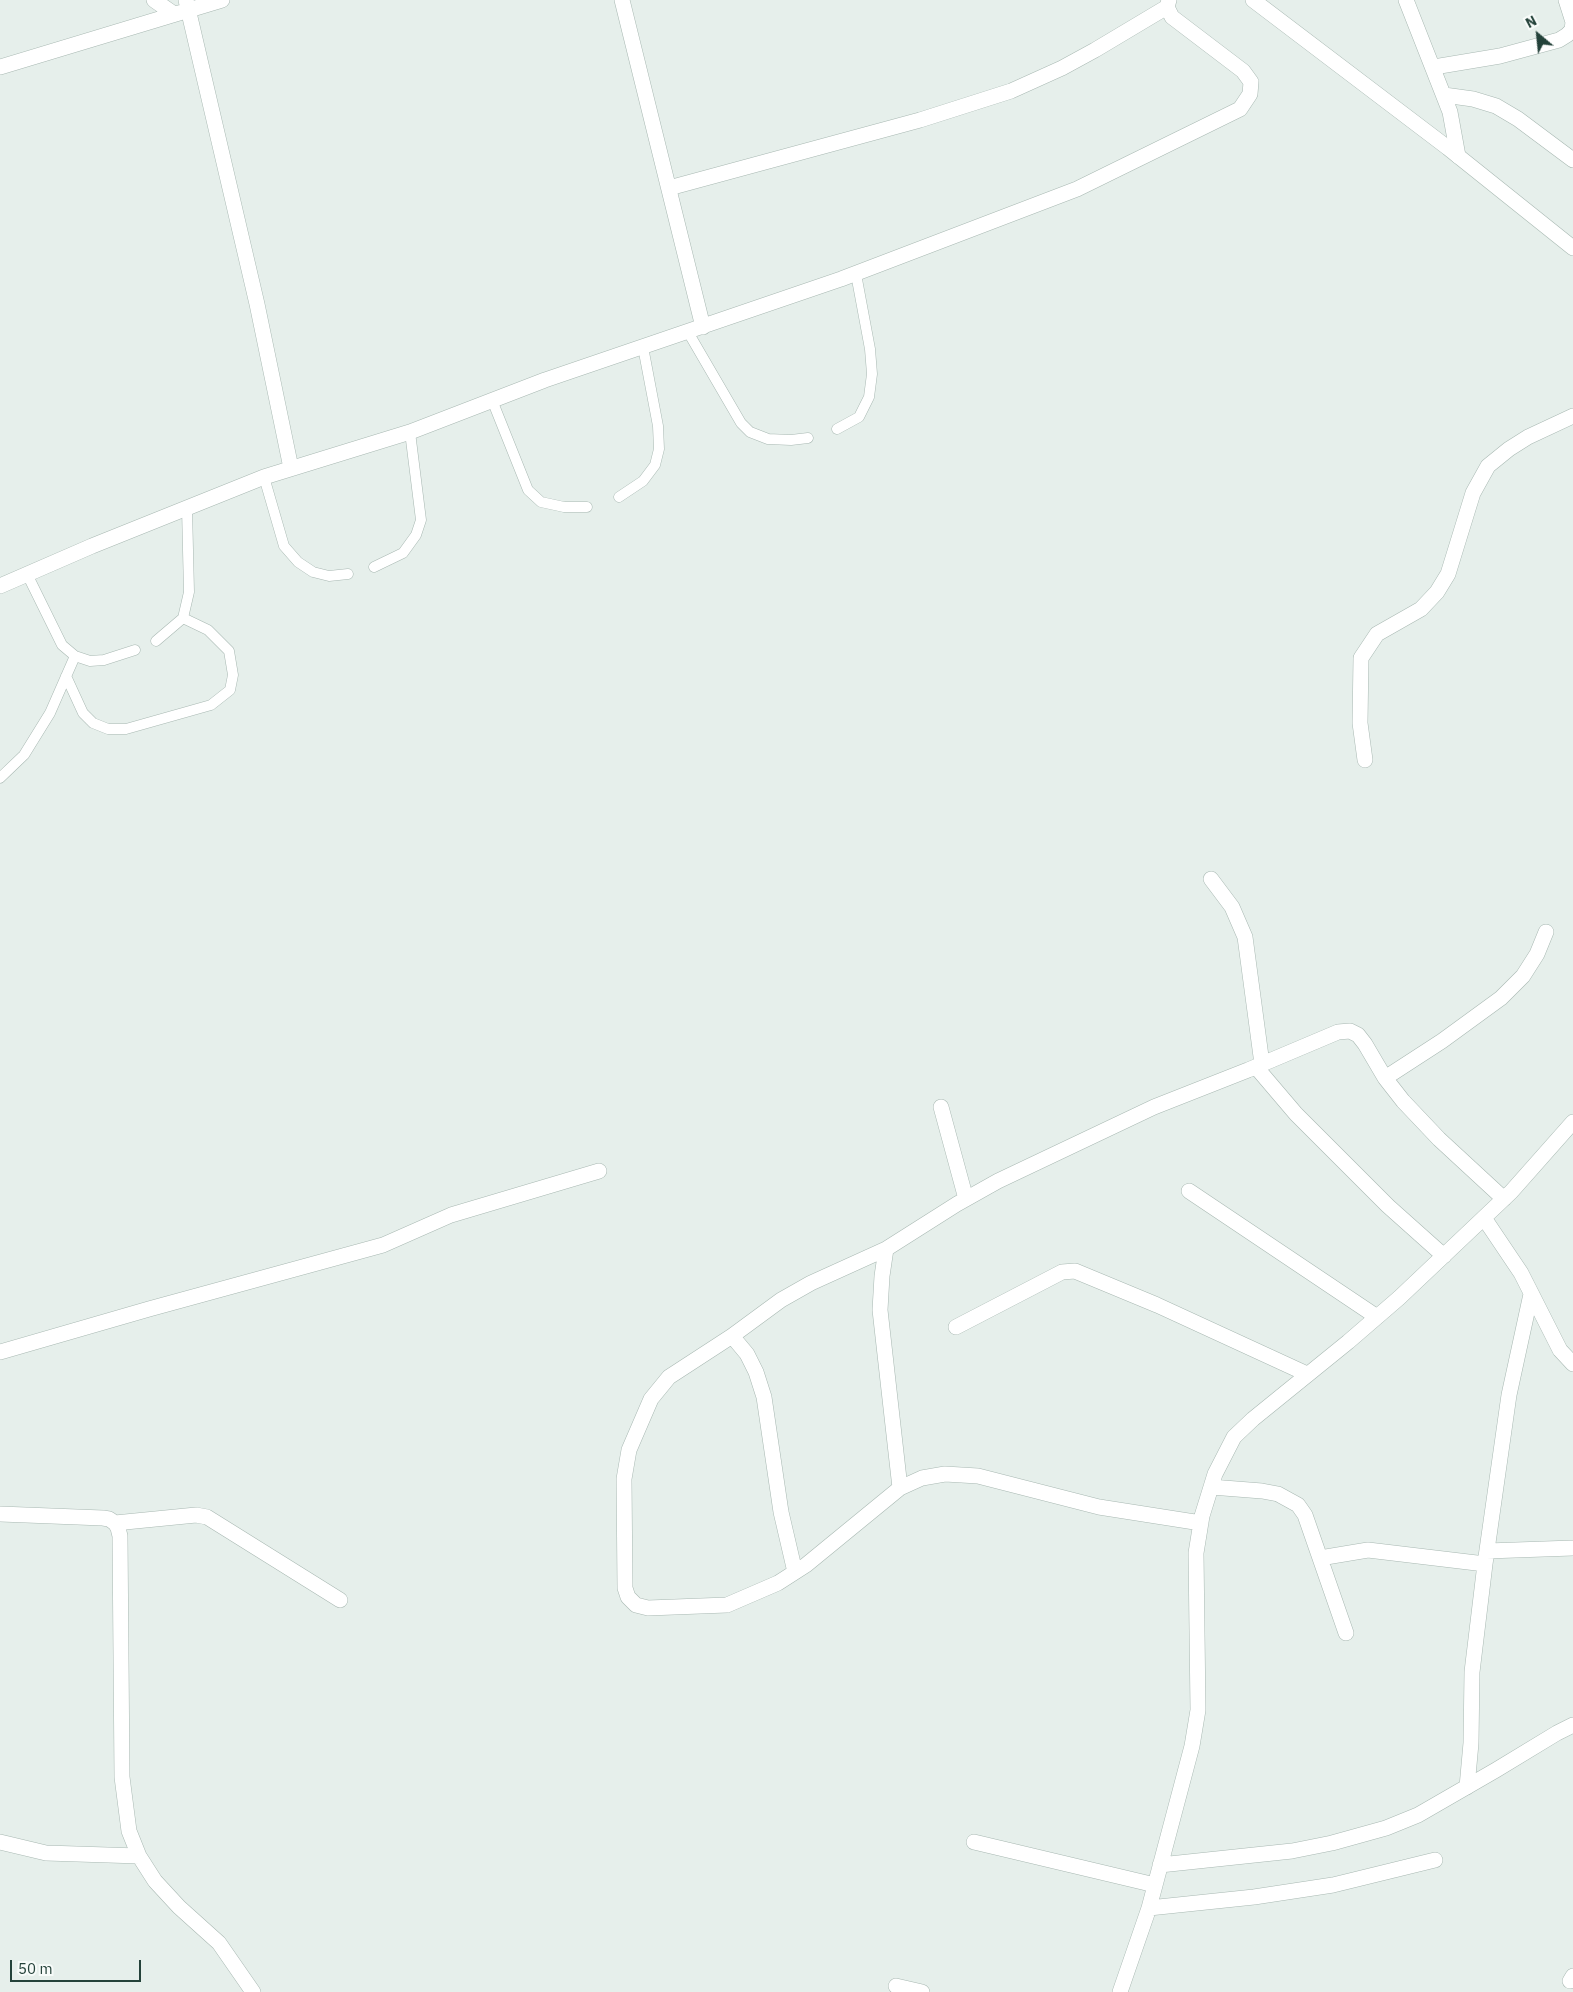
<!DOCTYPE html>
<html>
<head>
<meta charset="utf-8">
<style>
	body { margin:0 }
	#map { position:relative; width:1573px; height:1992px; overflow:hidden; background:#e6efeb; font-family:"IBM Plex Sans",sans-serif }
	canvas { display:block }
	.north { position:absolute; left:1513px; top:10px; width:50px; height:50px; -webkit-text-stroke:4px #f7fbf9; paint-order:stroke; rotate:332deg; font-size:14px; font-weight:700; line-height:20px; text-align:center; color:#24423a }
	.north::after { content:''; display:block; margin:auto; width:18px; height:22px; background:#24423a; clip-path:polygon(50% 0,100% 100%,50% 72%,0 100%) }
	.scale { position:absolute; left:10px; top:1960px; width:131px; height:22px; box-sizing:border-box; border:2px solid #24423a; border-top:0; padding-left:6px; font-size:15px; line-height:18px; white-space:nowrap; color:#24423a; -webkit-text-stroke:4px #f7fbf9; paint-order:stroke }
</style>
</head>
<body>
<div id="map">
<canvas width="1573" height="1992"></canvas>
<div class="north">N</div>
<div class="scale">50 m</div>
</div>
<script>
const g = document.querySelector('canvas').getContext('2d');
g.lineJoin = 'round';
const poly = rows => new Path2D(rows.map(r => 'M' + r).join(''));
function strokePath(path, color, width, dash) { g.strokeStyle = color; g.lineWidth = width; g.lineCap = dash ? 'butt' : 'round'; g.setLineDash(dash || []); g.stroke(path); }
const service = poly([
	[688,332,741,423,750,432,768,439,791,440,808,438],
	[492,400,528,490,541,502,564,507,587,507],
	[837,429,859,417,869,397,872,374,870,349,856,274],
	[264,477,284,546,298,562,313,572,329,576,348,574],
	[619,497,643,481,655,465,659,449,658,426,643,347],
	[374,567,403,553,416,535,421,520,410,432],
	[27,574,62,645,75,656,90,661,104,660,135,650],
	[156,641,183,618,189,592,187,508],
	[66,676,83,713,93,723,108,729,126,729,211,705,230,690,233,675,229,651,208,630,183,618],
	[0,778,24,755,50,713,75,656]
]);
const minor = poly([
	[154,0,174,14],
	[186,0,257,304,291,468],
	[622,0,703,327],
	[1406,0,1450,112,1458,156],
	[0,67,222,0],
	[1434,67,1500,56,1559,40,1567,35,1572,30,1573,22,1566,0],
	[1444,95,1473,99,1496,106,1518,119,1573,160],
	[669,188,920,120,1011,91,1062,68,1095,50,1167,7],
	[0,586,92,546,264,477,410,432,545,380,841,279,1077,189,1240,109,1250,94,1251,82,1243,71,1172,17,1167,7,1169,0],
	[1365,760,1360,723,1361,658,1377,634,1421,609,1437,592,1448,574,1473,493,1488,466,1509,449,1528,437,1573,416],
	[1211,879,1232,907,1245,937,1262,1064],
	[1256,1067,1296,1114,1388,1206,1444,1256],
	[1385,1078,1442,1041,1501,998,1523,976,1537,954,1546,932],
	[941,1107,966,1199],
	[1189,1191,1377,1317],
	[1484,1218,1521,1273,1560,1350,1573,1364],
	[886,1249,882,1276,880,1310,900,1488],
	[956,1327,1062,1272,1075,1271,1157,1305,1307,1374],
	[732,1336,747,1354,756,1372,764,1397,781,1512,795,1572],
	[0,1352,149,1309,383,1245,451,1215,599,1171],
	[1211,1487,1262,1491,1278,1494,1298,1505,1305,1515,1346,1633],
	[0,1514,103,1518,109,1519,115,1523,118,1528,120,1536,122,1777,129,1831,139,1856,155,1881,179,1907,219,1943,253,1992],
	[115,1523,196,1515,207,1517,340,1600],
	[1201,1523,1099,1507,978,1476,945,1474,922,1478,900,1488,806,1565,778,1583,727,1605,648,1608,636,1605,628,1597,625,1588,624,1479,629,1450,651,1399,669,1377,732,1336,781,1300,811,1283,886,1249,957,1204,998,1181,1154,1107,1248,1070,1338,1032,1350,1031,1358,1035,1365,1044,1385,1078,1403,1101,1439,1139,1504,1199],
	[1487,1551,1573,1548],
	[1320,1558,1368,1550,1485,1564],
	[1467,1787,1471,1743,1472,1672,1485,1564,1509,1395,1531,1294],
	[0,1842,46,1853,139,1856],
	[974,1842,1155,1885],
	[1160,1865,1292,1851,1332,1843,1386,1828,1418,1815,1496,1770,1557,1733,1573,1725],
	[1149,1908,1254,1897,1333,1885,1435,1860],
	[1570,1981,1573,1976],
	[896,1986,922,1992],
	[1120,1992,1149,1908,1192,1746,1198,1710,1196,1553,1202,1516,1215,1474,1234,1437,1253,1419,1348,1342,1399,1298,1511,1192,1573,1122]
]);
const tertiary = poly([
	[1253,0,1448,148,1573,248]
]);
strokePath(service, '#a8b8b2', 11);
strokePath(minor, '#a8b8b2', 16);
strokePath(tertiary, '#a8b8b2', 16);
strokePath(service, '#fff', 10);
strokePath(minor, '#fff', 15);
strokePath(tertiary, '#fff', 15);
</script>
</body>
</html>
